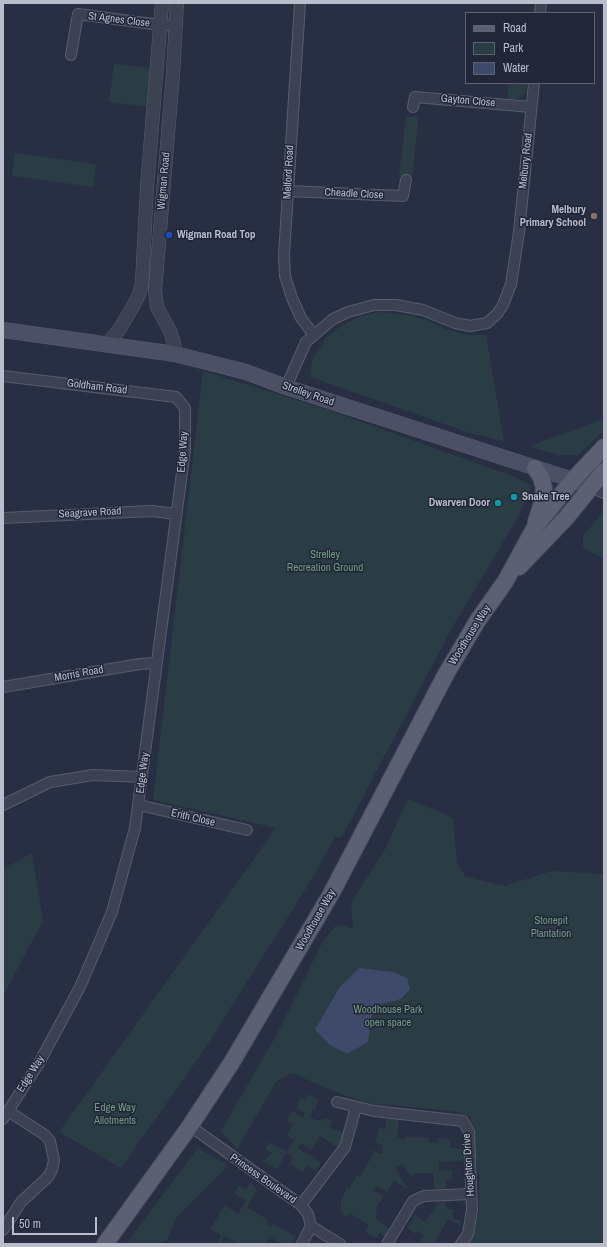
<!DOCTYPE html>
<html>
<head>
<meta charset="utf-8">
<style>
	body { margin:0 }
	#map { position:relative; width:607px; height:1247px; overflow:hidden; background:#282f43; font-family:"Archivo Narrow",sans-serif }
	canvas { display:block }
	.frame { position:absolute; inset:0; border:4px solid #babecc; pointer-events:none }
	.legend { position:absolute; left:465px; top:12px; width:130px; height:72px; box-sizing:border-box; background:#212738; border:1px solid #5e6373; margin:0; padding:5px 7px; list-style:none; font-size:12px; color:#babecc }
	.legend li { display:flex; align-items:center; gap:8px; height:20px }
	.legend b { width:20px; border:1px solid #5e6373 }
	.scale { position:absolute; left:12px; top:1217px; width:85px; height:18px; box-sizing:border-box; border:2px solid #babecc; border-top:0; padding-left:5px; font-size:12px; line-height:14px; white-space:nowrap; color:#babecc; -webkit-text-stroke:3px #212738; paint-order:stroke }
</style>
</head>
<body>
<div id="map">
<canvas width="607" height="1247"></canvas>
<div class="frame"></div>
<ul class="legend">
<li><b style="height:5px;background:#5b6172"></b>Road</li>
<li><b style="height:11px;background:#2a3c44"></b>Park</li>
<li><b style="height:11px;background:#3f4a6b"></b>Water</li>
</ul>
<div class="scale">50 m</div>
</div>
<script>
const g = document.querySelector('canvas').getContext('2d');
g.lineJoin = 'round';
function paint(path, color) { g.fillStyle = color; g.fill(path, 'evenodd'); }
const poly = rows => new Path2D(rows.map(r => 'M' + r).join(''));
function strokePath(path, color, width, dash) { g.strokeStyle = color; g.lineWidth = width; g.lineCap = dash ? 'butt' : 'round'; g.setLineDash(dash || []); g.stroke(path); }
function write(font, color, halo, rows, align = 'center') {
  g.font = font + ' "Archivo Narrow",sans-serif'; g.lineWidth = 3; g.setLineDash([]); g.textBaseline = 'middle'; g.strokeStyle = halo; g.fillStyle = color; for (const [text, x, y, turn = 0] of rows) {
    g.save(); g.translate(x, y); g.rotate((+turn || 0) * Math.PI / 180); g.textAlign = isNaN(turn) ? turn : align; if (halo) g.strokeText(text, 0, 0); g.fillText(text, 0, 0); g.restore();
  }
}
const green = poly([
	[114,64,151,68,149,107,109,102],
	[509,83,527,83,526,92,519,99,507,99],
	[406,116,419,117,412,177,399,176],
	[15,153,96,164,93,187,12,176],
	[380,312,413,316,429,321,448,330,467,335,486,335,504,441,473,434,310,377,312,360,326,338,342,325,359,317],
	[203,371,323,408,515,477,532,486,518,517,452,628,342,837,335,837,310,882,204,1050,121,1168,59,1132,276,828,153,800],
	[604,419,604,431,578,455,559,455,531,447,538,443],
	[604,511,604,559,583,548,583,536],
	[408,799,453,818,457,863,466,877,505,886,551,871,604,874,604,1244,469,1244,479,1212,479,1177,470,1117,453,1111,369,1103,346,1096,291,1073,276,1082,237,1149,221,1131,276,1036,322,943,336,925,346,926,353,929,351,903,385,849],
	[32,853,43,921,3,996,3,869],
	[309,1094,318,1100,315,1110,312,1109,310,1118,322,1121,323,1118,332,1120,330,1128,344,1132,340,1144,338,1146,334,1145,320,1136,311,1150,301,1143,298,1148,321,1163,316,1172,308,1165,303,1172,290,1164,293,1157,286,1153,278,1168,274,1168,263,1162,272,1153,265,1149,269,1142,287,1152,294,1140,287,1136,293,1123,287,1121,292,1111,303,1117,305,1113,296,1108,301,1097,305,1100],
	[386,1118,397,1119,399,1122,397,1138,406,1139,407,1136,429,1138,429,1142,437,1143,438,1138,450,1139,450,1148,466,1149,466,1157,463,1161,439,1162,439,1171,452,1170,452,1180,446,1180,446,1189,436,1189,434,1188,434,1173,417,1173,410,1176,403,1164,395,1168,408,1189,394,1181,387,1192,377,1186,374,1191,384,1196,375,1210,378,1212,375,1218,390,1229,387,1239,380,1233,376,1238,365,1232,369,1225,351,1214,347,1217,341,1213,341,1200,347,1188,349,1189,357,1175,360,1177,373,1154,370,1151,370,1150,381,1154,384,1146,376,1142,379,1128,386,1129],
	[198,1148,228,1166,177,1217,167,1240,157,1244,126,1244],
	[251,1182,257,1189,247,1208,267,1219,267,1223,271,1226,274,1224,296,1237,291,1244,281,1244,270,1236,265,1244,238,1244,225,1236,220,1244,216,1244,221,1235,210,1229,225,1205,238,1214,246,1201,234,1193,239,1185,246,1189],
	[446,1201,446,1209,453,1209,453,1219,462,1220,460,1225,448,1219,434,1244,424,1242,419,1244,424,1235,417,1231,415,1234,408,1227,415,1215,425,1222,438,1204]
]);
const water = poly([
	[359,968,393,972,407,978,410,989,401,999,377,1005,372,1014,368,1042,347,1054,330,1045,315,1030,339,988]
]);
const minor = poly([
	[300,3,284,255,285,276,292,298,301,318,313,334],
	[540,13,541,3],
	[71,55,78,14,160,25,177,25],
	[413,107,415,97,531,107],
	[288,191,403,196,406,180],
	[3,376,176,397,185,408,185,450,135,828,112,912,80,987,39,1063,3,1119],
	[286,387,306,342,333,319,348,312,374,305,396,305,423,310,455,323,470,326,487,323,497,314,503,305,511,284,519,232,534,83],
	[590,487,604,493],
	[3,518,152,511,176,514],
	[3,687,140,664,156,663],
	[3,805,50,782,93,775,142,777],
	[139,805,247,830],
	[337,1102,374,1111,463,1121,469,1132,472,1210,468,1234,461,1244],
	[190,1126,301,1205,308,1214,311,1226,302,1244],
	[301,1205,345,1147,356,1107],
	[311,1226,340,1244],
	[3,1230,21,1202,48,1177,52,1170,54,1160,50,1141,45,1135,8,1111],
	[387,1244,413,1201,424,1196,471,1194]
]);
const tertiary = poly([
	[107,344,119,330,132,308,139,295,142,283,147,187,162,3],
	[175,354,174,343,170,331,157,307,155,291,173,73,177,3]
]);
const secondary = poly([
	[3,330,175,354,246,372,286,387,573,480,590,487]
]);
const primary = poly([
	[535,468,541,477,544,488,542,503,536,522],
	[519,567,566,518,604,471],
	[105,1244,190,1126,232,1062,331,894,446,674,478,620,505,582,535,527,573,480,604,447]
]);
const markers = [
	[594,216,4,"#8d6e63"],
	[169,235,4,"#1a4fb4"],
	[514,497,4,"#0f9aa8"],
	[498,503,4,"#0f9aa8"]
];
const streetNames = [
	["St Agnes Close",119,20,7],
	["Gayton Close",468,101,5],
	["Melbury Road",526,161,-84],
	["Melford Road",289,172,-87],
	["Wigman Road",164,181,-85],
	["Cheadle Close",354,194,3],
	["Goldham Road",97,387,7],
	["Strelley Road",308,394,19],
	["Edge Way",183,452,-86],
	["Seagrave Road",90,513,-3],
	["Woodhouse Way",470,635,-58],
	["Morris Road",79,674,-10],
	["Edge Way",143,773,-83],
	["Erith Close",193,818,13],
	["Woodhouse Way",316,920,-60],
	["Edge Way",31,1074,-58],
	["Houghton Drive",469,1165,-94],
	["Princess Boulevard",263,1179,35]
];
const poiNames = [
	["Melbury",586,210],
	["Primary School",586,223],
	["Wigman Road Top",177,235,"left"],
	["Snake Tree",522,497,"left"],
	["Dwarven Door",490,503]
];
const parkNames = [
	["Strelley",325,555],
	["Recreation Ground",325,568],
	["Stonepit",551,921],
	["Plantation",551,934],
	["Woodhouse Park",388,1010],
	["open space",388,1023],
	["Edge Way",115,1108],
	["Allotments",115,1121]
];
paint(green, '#2a3c44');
paint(water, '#3f4a6b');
strokePath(minor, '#585d6d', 12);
strokePath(tertiary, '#585d6d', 14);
strokePath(secondary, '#585d6d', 16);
strokePath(primary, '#464b5c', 18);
strokePath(minor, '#3d4252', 10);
strokePath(tertiary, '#3d4252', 13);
strokePath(secondary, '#4b5065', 15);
strokePath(primary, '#5b6172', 16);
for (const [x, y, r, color] of markers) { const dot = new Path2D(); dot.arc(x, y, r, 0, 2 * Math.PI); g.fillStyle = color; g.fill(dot); strokePath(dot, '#212738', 1.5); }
write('11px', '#babecc', '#212738', streetNames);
write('bold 11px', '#babecc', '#212738', poiNames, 'right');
write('11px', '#729c83', '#212738', parkNames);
</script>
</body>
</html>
